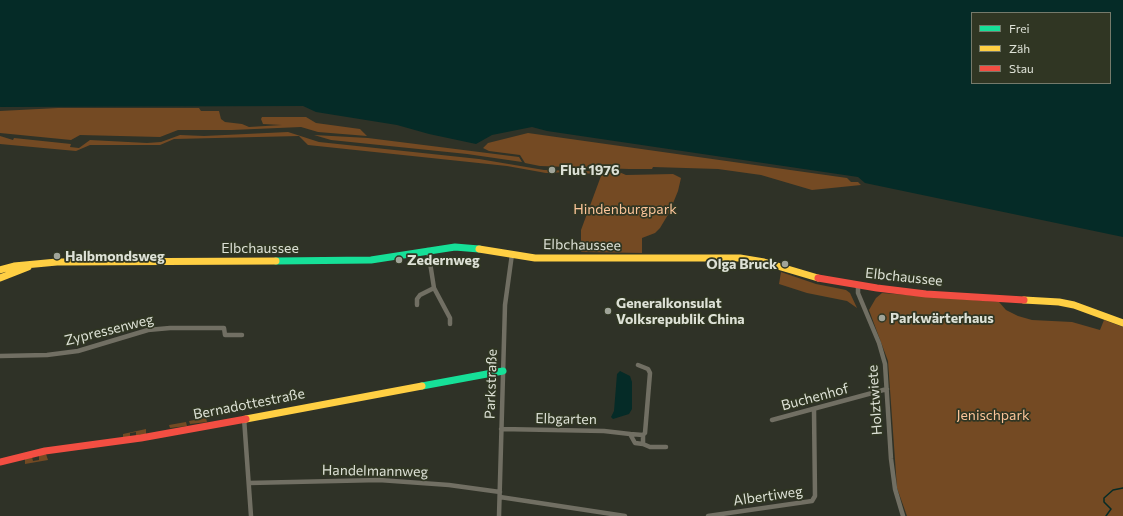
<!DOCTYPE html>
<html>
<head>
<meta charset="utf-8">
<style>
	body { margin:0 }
	#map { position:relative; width:1123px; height:516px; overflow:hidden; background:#2f3227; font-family:Commissioner,sans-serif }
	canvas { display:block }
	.legend { position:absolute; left:971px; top:12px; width:140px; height:72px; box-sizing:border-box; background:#303623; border:1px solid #757a6b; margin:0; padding:5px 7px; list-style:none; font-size:12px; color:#dde1d6 }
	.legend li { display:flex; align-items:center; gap:8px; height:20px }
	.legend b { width:20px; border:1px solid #757a6b }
</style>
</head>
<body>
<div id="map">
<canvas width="1123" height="516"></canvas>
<ul class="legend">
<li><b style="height:5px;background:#16e098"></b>Frei</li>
<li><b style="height:5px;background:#ffcf43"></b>Zäh</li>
<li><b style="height:5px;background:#f24e42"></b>Stau</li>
</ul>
</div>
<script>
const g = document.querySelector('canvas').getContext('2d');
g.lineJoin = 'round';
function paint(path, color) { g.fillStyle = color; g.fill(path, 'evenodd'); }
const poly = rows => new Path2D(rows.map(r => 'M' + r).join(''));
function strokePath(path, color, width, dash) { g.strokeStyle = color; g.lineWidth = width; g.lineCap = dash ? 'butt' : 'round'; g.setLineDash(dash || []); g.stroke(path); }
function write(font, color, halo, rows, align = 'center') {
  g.font = font + ' Commissioner,sans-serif'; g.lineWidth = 3.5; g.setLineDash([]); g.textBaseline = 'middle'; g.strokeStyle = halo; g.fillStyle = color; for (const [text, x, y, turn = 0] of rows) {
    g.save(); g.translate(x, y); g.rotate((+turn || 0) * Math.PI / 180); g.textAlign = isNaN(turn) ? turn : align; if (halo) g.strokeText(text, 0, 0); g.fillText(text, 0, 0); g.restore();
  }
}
const green = poly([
	[58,108,199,108,201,111,219,111,221,119,225,122,242,124,249,127,282,125,263,124,261,119,262,117,306,117,316,123,360,129,367,136,318,132,301,127,232,130,178,130,160,137,80,135,71,140,0,133,0,111],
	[288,132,319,142,479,159,544,170,619,172,626,175,673,174,681,178,678,191,669,213,660,228,655,233,642,238,642,253,581,252,581,230,601,176,595,174,569,172,546,173,507,166,308,145,299,136,174,139,160,145,90,145,76,151,0,144,0,136,13,140,14,138,71,144,70,147,79,148,90,140,147,143,161,142,180,135,204,136],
	[528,133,847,178,851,182,858,182,861,185,812,190,761,175,718,169,653,167,652,169,629,169,540,166,525,163,520,155,489,151,483,148,488,143],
	[314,135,368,138,519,157,522,162,467,154,331,140],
	[781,272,816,284,846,290,850,293,857,308,847,301,807,293,779,284],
	[882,293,999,302,1006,310,1018,316,1032,320,1072,322,1100,330,1104,320,1123,327,1123,516,907,516,897,488,888,361,869,310,876,298],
	[206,418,207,422,190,424,189,421],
	[186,422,187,426,170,428,169,425],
	[146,429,146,434,136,436,136,432,130,433,130,437,123,437,123,434],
	[46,454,48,460,25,464,25,458,32,457,33,461,39,460,39,455]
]);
const water = poly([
	[0,0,1123,0,1123,237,865,183,858,177,547,131,532,127,492,135,476,144,429,134,397,125,316,112,303,106,0,107],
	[972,13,1110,13,1110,83,972,83],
	[620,371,630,376,632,382,632,409,629,414,613,419,611,417,614,411,617,374]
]);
const stream = poly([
	[1106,516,1111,509,1104,502,1104,498,1113,490,1123,488]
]);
const street = poly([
	[428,250,434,288,450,318,450,324],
	[858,285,858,293,879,343,885,364,891,459,895,489,903,516],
	[417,305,417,299,420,295,434,288],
	[0,356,47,355,78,351,148,330,170,328,224,328,225,335,242,335],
	[638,365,648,369,650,373,645,433,643,435],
	[244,418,251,516],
	[772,420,887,389],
	[501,429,604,431,630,434,635,443,643,444,643,435,630,434],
	[643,444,650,447,666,447],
	[249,483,379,480,449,485,500,492],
	[500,497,625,516],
	[499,516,505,305,512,254],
	[708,516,812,501,815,496,814,410]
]);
const fast = poly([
	[276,261,371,260,455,247,479,249],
	[422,386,503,371]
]);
const slow = poly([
	[479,249,535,258,740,258,764,262,818,278],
	[0,270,14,266,57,262,276,261],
	[0,278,28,267],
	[1024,300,1059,302,1074,305,1123,323],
	[246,419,422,386]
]);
const jam = poly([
	[818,278,877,288,926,294,1024,300],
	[0,462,45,451,141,438,246,419]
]);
const markers = [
	[552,170,4,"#a0a499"],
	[57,256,4,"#a0a499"],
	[399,260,4,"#a0a499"],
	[785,264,4,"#a0a499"],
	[608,311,4,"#a0a499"],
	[882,318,4,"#a0a499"]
];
const poiNames = [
	["Flut 1976",560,170],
	["Halbmondsweg",65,256],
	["Zedernweg",407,260],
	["Olga Bruck",777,264,"right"],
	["Generalkonsulat",616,303],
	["Volksrepublik China",616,319],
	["Parkwärterhaus",890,318]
];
const parkNames = [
	["Hindenburgpark",625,209],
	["Jenischpark",993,415]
];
const streetNames = [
	["Elbchaussee",582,245,1],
	["Elbchaussee",260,248],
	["Elbchaussee",904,277,6],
	["Zypressenweg",109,330,-14],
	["Parkstraße",491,384,-88],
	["Buchenhof",815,397,-15],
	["Holztwiete",875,400,-94],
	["Bernadottestraße",249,404,-11],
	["Elbgarten",566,419,1],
	["Handelmannweg",375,471,1],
	["Albertiweg",768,496,-8]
];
paint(green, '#744a23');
paint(water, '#052b27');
strokePath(stream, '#052b27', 1.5);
strokePath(street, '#716f63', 4.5);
strokePath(fast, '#16e098', 7);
strokePath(slow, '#ffcf43', 7);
strokePath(jam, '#f24e42', 7);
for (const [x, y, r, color] of markers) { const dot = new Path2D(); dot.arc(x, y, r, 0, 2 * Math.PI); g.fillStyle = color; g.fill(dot); strokePath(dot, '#303623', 1.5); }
write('bold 14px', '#dde1d6', '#303623', poiNames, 'left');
write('14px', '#fbc499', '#303623', parkNames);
write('14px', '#dde1d6', '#303623', streetNames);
</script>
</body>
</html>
